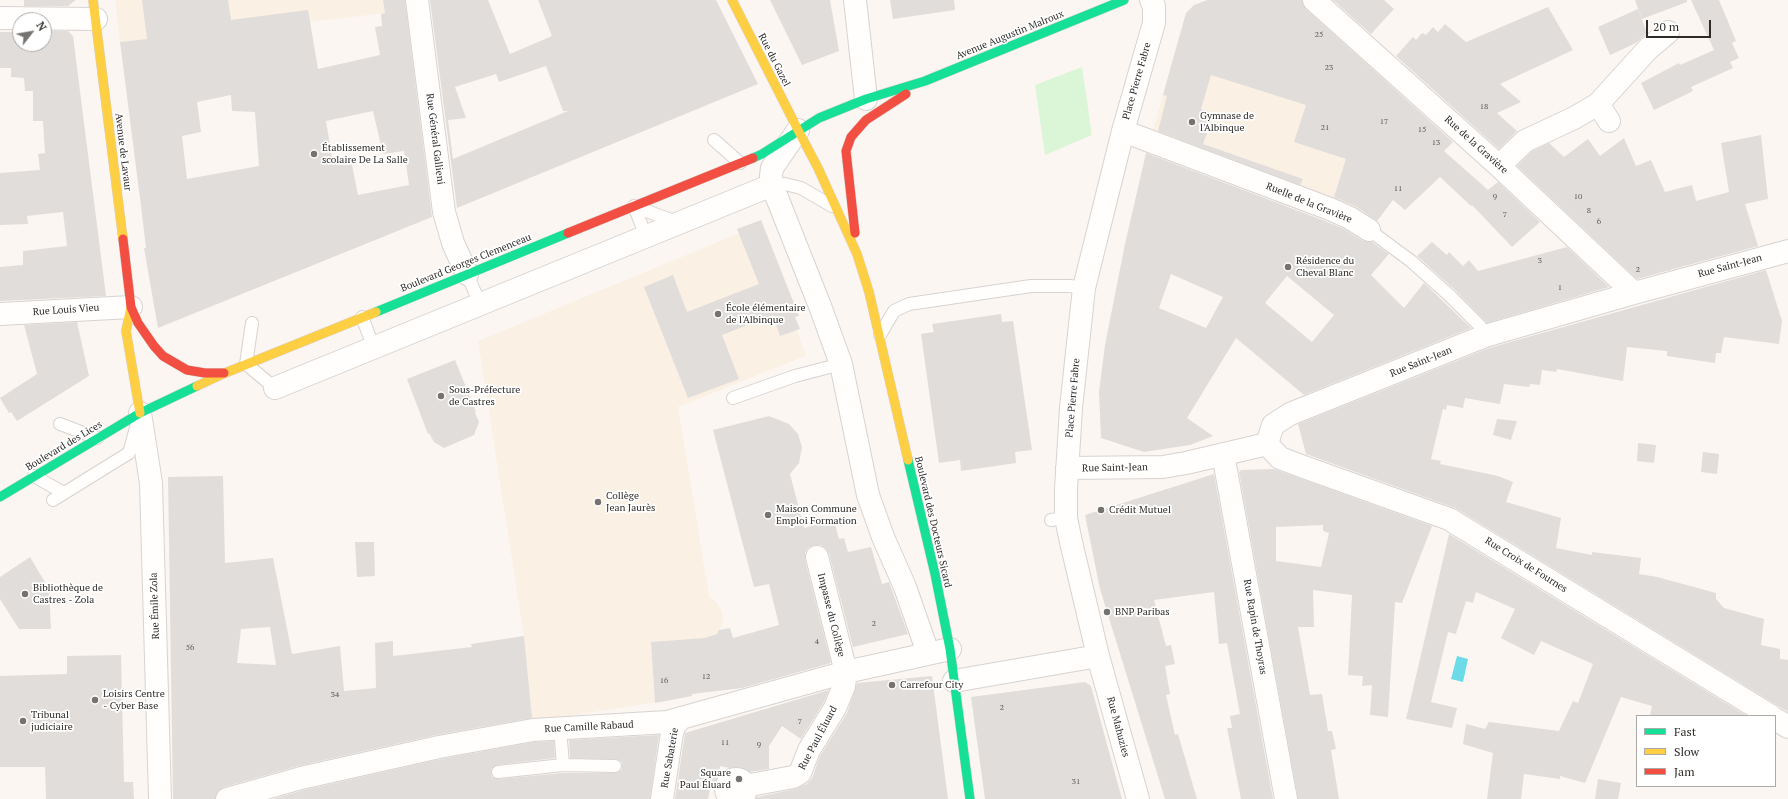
<!DOCTYPE html>
<html>
<head>
<meta charset="utf-8">
<style>
	body { margin:0 }
	#map { position:relative; width:1788px; height:799px; overflow:hidden; background:#fcf6f2; font-family:"PT Serif",serif }
	canvas { display:block }
	.legend { position:absolute; left:1636px; top:715px; width:140px; height:72px; box-sizing:border-box; background:#fff; border:1px solid #abaaa9; margin:0; padding:5px 7px; list-style:none; font-size:12px; color:#2e2b28 }
	.legend li { display:flex; align-items:center; gap:8px; height:20px }
	.legend b { width:20px; border:1px solid #abaaa9 }
	.north { position:absolute; left:12px; top:12px; width:40px; height:40px; box-sizing:border-box; background:#fff; border:1px solid #abaaa9; border-radius:50%; rotate:59deg; font-size:11px; font-weight:700; line-height:16px; text-align:center; color:#2e2b28 }
	.north::after { content:''; display:block; margin:auto; width:14px; height:18px; background:#76726f; clip-path:polygon(50% 0,100% 100%,50% 72%,0 100%) }
	.scale { position:absolute; left:1646px; top:20px; width:65px; height:18px; box-sizing:border-box; border:2px solid #2e2b28; border-top:0; padding-left:5px; font-size:12px; line-height:14px; white-space:nowrap; color:#2e2b28; -webkit-text-stroke:3px #fff; paint-order:stroke }
</style>
</head>
<body>
<div id="map">
<canvas width="1788" height="799"></canvas>
<ul class="legend">
<li><b style="height:5px;background:#16e098"></b>Fast</li>
<li><b style="height:5px;background:#ffcf43"></b>Slow</li>
<li><b style="height:5px;background:#f24e42"></b>Jam</li>
</ul>
<div class="north">N</div>
<div class="scale">20 m</div>
</div>
<script>
const g = document.querySelector('canvas').getContext('2d');
g.lineJoin = 'round';
function paint(path, color) { g.fillStyle = color; g.fill(path, 'evenodd'); }
const poly = rows => new Path2D(rows.map(r => 'M' + r).join(''));
function strokePath(path, color, width, dash) { g.strokeStyle = color; g.lineWidth = width; g.lineCap = dash ? 'butt' : 'round'; g.setLineDash(dash || []); g.stroke(path); }
function write(font, color, halo, rows, align = 'center') {
  g.font = font + ' "PT Serif",serif'; g.lineWidth = 3.5; g.setLineDash([]); g.textBaseline = 'middle'; g.strokeStyle = halo; g.fillStyle = color; for (const [text, x, y, turn = 0] of rows) {
    g.save(); g.translate(x, y); g.rotate((+turn || 0) * Math.PI / 180); g.textAlign = isNaN(turn) ? turn : align; if (halo) g.strokeText(text, 0, 0); g.fillText(text, 0, 0); g.restore();
  }
}
const education = poly([
	[115,0,405,0,385,13,310,22,347,251,306,268,301,191,229,31,120,42],
	[1179,36,1327,80,1354,51,1387,80,1368,104,1383,157,1358,219,1151,138],
	[759,225,805,353,805,356,678,407,709,597,715,601,722,611,723,624,717,634,704,638,651,642,655,702,532,722,524,636,478,341]
]);
const green = poly([
	[1082,67,1092,135,1045,155,1035,85]
]);
const water = poly([
	[1457,656,1468,659,1463,682,1451,679]
]);
const building = poly([
	[24,0,76,0,68,6,24,6],
	[142,0,228,0,231,20,308,10,318,69,380,55,375,27,382,26,381,14,385,13,383,0,405,0,432,217,158,328,144,248,146,248,141,206,120,42,147,39],
	[231,95,232,111,255,112,259,166,187,179,182,136,201,132,197,102],
	[373,111,383,154,404,151,409,185,358,195,351,160,333,164,326,121],
	[430,0,488,0,510,54,552,36,538,0,716,0,758,84,457,208],
	[546,66,563,111,568,111,453,159,448,120,466,118,455,87,496,74,499,82],
	[770,0,830,0,839,51,802,65],
	[890,0,954,0,955,10,893,19],
	[1207,0,1302,0,1306,9,1453,142,1444,151,1488,190,1498,182,1540,222,1512,247,1472,205,1471,206,1440,177,1405,210,1393,200,1377,221,1357,207,1334,197,1346,159,1294,142,1306,105,1211,75,1201,109,1214,114,1203,144,1303,179,1300,185,1158,131,1167,96,1163,95,1186,13,1194,5],
	[1333,0,1384,0,1394,9,1371,34],
	[1635,0,1687,0,1687,2,1642,19],
	[1691,0,1719,0,1736,41,1732,43,1739,58,1730,62,1733,68,1691,87,1693,91,1654,110,1641,83,1679,63,1680,65,1714,50],
	[1548,7,1573,50,1500,84,1521,102,1497,113,1517,131,1499,149,1396,56,1413,37,1416,40,1422,33,1426,35,1433,27,1438,32,1445,24,1466,42],
	[1638,9,1647,33,1636,43,1610,55,1598,27],
	[44,31,68,31,73,36,106,296,0,301,0,267,23,265,23,251,67,246,63,212,27,216,28,224,0,225,0,173,40,170,38,154,45,153,43,121,33,121,33,91,25,91,24,78,11,77,11,68,0,68,0,32,20,32,20,44,44,44],
	[1761,135,1768,199,1745,204,1758,246,1637,279,1517,166,1532,151,1549,143,1564,157,1588,139,1600,156,1624,138,1636,166,1651,160,1665,192,1692,185,1696,201,1729,192,1721,143],
	[1146,153,1325,221,1344,229,1363,241,1372,242,1389,254,1371,275,1404,308,1424,283,1471,328,1304,395,1236,338,1187,418,1213,436,1190,445,1144,452,1101,438,1099,392,1105,345,1125,244],
	[1171,274,1223,297,1206,328,1159,308],
	[1287,276,1334,315,1312,342,1265,303],
	[761,220,799,316,795,317,800,329,780,336,773,315,722,335,739,379,688,398,644,287,673,275,687,312,759,284,737,229],
	[1432,242,1447,255,1449,252,1463,266,1469,260,1478,271,1567,247,1609,287,1487,323,1454,289,1417,256],
	[1766,270,1782,321,1779,344,1724,337,1721,353,1716,353,1715,363,1667,356,1667,351,1627,347,1623,381,1557,369,1556,372,1542,370,1540,385,1530,384,1529,387,1504,384,1500,404,1465,398,1463,408,1447,405,1446,410,1443,409,1431,459,1441,461,1440,464,1498,476,1513,482,1506,502,1561,518,1556,548,1592,555,1592,552,1641,558,1639,574,1657,577,1716,593,1716,599,1724,608,1764,619,1761,645,1780,649,1780,659,1788,660,1788,712,1455,508,1306,454,1298,424,1489,348],
	[1001,314,1002,322,1013,321,1032,450,1015,452,1016,463,961,471,960,460,939,463,921,334,934,332,932,324],
	[77,322,89,376,17,421,11,412,9,413,0,398,37,374,24,325],
	[455,360,476,412,475,413,479,422,474,435,444,448,434,442,429,433,428,434,407,379],
	[769,416,789,424,798,434,802,447,799,463,790,474,804,528,834,520,839,539,844,538,848,552,871,547,882,584,889,582,908,634,853,647,829,554,826,549,821,545,814,545,808,548,805,553,805,560,831,663,742,688,692,694,692,696,655,703,651,642,704,638,717,634,719,630,730,628,733,638,779,625,769,584,754,587,713,430],
	[1497,419,1517,421,1511,440,1493,435],
	[1638,443,1656,445,1654,463,1637,461],
	[1703,452,1719,454,1717,474,1701,472],
	[1274,469,1432,526,1402,603,1395,602,1388,717,1370,715,1372,685,1362,686,1363,676,1348,675,1352,595,1313,590,1314,627,1298,627,1310,695,1322,694,1328,731,1332,731,1336,749,1331,750,1339,799,1298,799,1239,472,1241,470],
	[1323,525,1323,531,1329,533,1321,567,1276,561,1276,527],
	[1214,474,1273,799,1241,799,1227,728,1232,728,1230,716,1240,714,1227,643,1219,644,1214,592,1154,600,1166,646,1171,645,1175,664,1165,666,1170,694,1166,695,1175,735,1178,734,1197,799,1165,799,1100,589,1085,515],
	[223,476,225,563,273,558,292,654,340,646,344,691,376,688,375,643,393,641,393,656,472,647,471,644,524,636,532,718,436,735,298,766,224,787,218,791,215,799,173,799,168,477],
	[270,627,276,665,237,663,241,629],
	[1449,534,1747,716,1650,716,1652,706,1621,697,1585,783,1560,776,1560,779,1524,774,1521,799,1487,799,1493,753,1463,744,1466,724,1485,729,1489,722,1559,731,1573,701,1578,703,1593,664,1541,641,1534,655,1501,638,1515,609,1476,592,1473,603,1466,601,1456,634,1448,632,1431,702,1457,708,1452,728,1406,719],
	[355,542,374,542,375,576,357,577],
	[30,557,49,589,51,629,19,629,0,599,0,577],
	[121,655,124,782,133,782,134,799,46,799,45,767,0,767,0,676,67,674,67,656],
	[932,676,948,799,748,799,795,789,807,784,812,778,820,756,847,713,857,683],
	[1085,682,1091,686,1122,799,985,799,971,697],
	[829,690,824,702,801,739,782,726,769,746,769,769,749,772,720,766,716,787,711,786,708,799,675,799,685,733],
	[659,735,650,799,273,799,304,790,441,759,534,742,554,741,555,758,497,765,491,769,492,777,499,779,563,773,615,773,622,770,622,763,619,760,570,758,569,740],
	[1598,779,1621,783,1618,799,1595,799]
]);
const lane = poly([
	[714,140,740,163],
	[772,185,785,184,801,188,832,206],
	[634,206,646,236],
	[635,207,680,223],
	[1369,230,1411,261,1449,295,1480,326,1485,336],
	[467,274,480,304],
	[362,317,374,348],
	[252,323,246,364,275,388],
	[880,335,894,311,909,304,1031,286,1070,286,1084,288],
	[733,398,795,376,841,364],
	[60,424,97,438],
	[34,476,64,493],
	[53,500,129,453,137,424],
	[1051,520,1066,518],
	[560,728,563,765],
	[498,772,563,765,615,766]
]);
const street = poly([
	[417,0,444,212,453,243,467,274],
	[855,0,866,99],
	[1314,0,1499,166,1634,293],
	[0,18,96,19],
	[1598,104,1609,121],
	[798,130,772,168,771,176,772,185,820,306,841,364,868,495,883,537,905,587,928,653],
	[1123,131,1330,209,1350,218,1369,230],
	[1499,166,1525,141,1574,118,1598,104,1648,49,1668,32],
	[0,314,131,307],
	[275,388,772,185],
	[140,413,151,483,160,799],
	[1267,444,1280,458,1301,466,1449,519,1771,716],
	[1267,444,1273,425,1290,414,1485,336,1634,293,1788,251],
	[1223,454,1286,799],
	[1067,468,1163,467,1186,463,1267,444],
	[954,681,1098,656],
	[1775,719,1788,727],
	'726 789a10 10 0 1 1 20 0a10 10 0 1 1-20 0Z',
	[745,786,793,777,800,773,809,750,835,708,844,686,846,672,817,557],
	[227,799,301,778,439,747,533,730,667,722,846,672,950,649],
	[662,799,672,733,675,725,681,718],
	[1138,799,1098,656,1071,542,1066,518,1066,489,1071,408,1084,288,1123,131,1154,23,1154,6,1151,0]
]);
const fast = poly([
	[753,158,762,154,819,118,866,99,925,81,1124,0],
	[376,312,568,233],
	[908,460,935,574,950,649,970,799],
	[0,497,140,413,197,386]
]);
const slow = poly([
	[93,0,123,239],
	[732,0,798,130],
	[798,130,818,168,857,254,869,292,908,460],
	[131,307,126,331,140,413],
	[197,386,225,373,376,312]
]);
const jam = poly([
	[568,233,753,158],
	[855,233,846,151,851,137,866,120,906,94],
	[123,239,131,307,138,323,154,346,163,356,187,370,205,373,224,373]
]);
const markers = [
	[1192,122,4,"#76726f"],
	[314,154,4,"#76726f"],
	[1288,267,4,"#76726f"],
	[718,314,4,"#76726f"],
	[441,396,4,"#76726f"],
	[598,502,4,"#76726f"],
	[1101,510,4,"#76726f"],
	[768,515,4,"#76726f"],
	[25,594,4,"#76726f"],
	[1107,612,4,"#76726f"],
	[892,685,4,"#76726f"],
	[95,700,4,"#76726f"],
	[23,721,4,"#76726f"],
	[739,779,4,"#76726f"]
];
const numberNames = [
	["25",1319,35],
	["23",1329,68],
	["18",1484,107],
	["17",1384,122],
	["21",1325,128],
	["15",1422,130],
	["13",1436,143],
	["11",1398,189],
	["9",1495,197],
	["10",1578,197],
	["8",1589,211],
	["7",1505,215],
	["6",1599,222],
	["3",1540,261],
	["2",1638,270],
	["1",1560,288],
	["2",874,624],
	["4",817,642],
	["56",190,648],
	["12",706,677],
	["16",664,681],
	["34",335,695],
	["2",1002,708],
	["7",800,722],
	["11",725,743],
	["9",759,745],
	["31",1076,782]
];
const streetNames = [
	["Avenue Augustin Malroux",1010,35,-22],
	["Rue du Gazel",774,60,63],
	["Place Pierre Fabre",1137,81,-74],
	["Rue Général Gallieni",435,139,83],
	["Rue de la Gravière",1476,145,42],
	["Avenue de Lavaur",123,152,83],
	["Ruelle de la Gravière",1309,203,22],
	["Boulevard Georges Clemenceau",466,263,-22],
	["Rue Saint-Jean",1730,266,-15],
	["Rue Louis Vieu",66,310,-4],
	["Rue Saint-Jean",1421,362,-22],
	["Place Pierre Fabre",1073,398,-85],
	["Boulevard des Lices",64,446,-31],
	["Rue Saint-Jean",1115,468,-1],
	["Boulevard des Docteurs Sicard",933,522,77],
	["Rue Croix de Fournes",1526,565,32],
	["Rue Émile Zola",155,606,-92],
	["Impasse du Collège",831,615,76],
	["Rue Rapin de Thoyras",1255,627,80],
	["Rue Camille Rabaud",589,727,-3],
	["Rue Mahuzies",1118,727,75],
	["Rue Paul Éluard",818,738,-62],
	["Rue Sabaterie",670,758,-80]
];
const poiNames = [
	["Gymnase de",1200,116],
	["l'Albinque",1200,128],
	["Établissement",322,148],
	["scolaire De La Salle",322,160],
	["Résidence du",1296,261],
	["Cheval Blanc",1296,273],
	["École élémentaire",726,308],
	["de l'Albinque",726,320],
	["Sous-Préfecture",449,390],
	["de Castres",449,402],
	["Collège",606,496],
	["Jean Jaurès",606,508],
	["Maison Commune",776,509],
	["Emploi Formation",776,521],
	["Crédit Mutuel",1109,510],
	["Bibliothèque de",33,588],
	["Castres - Zola",33,600],
	["BNP Paribas",1115,612],
	["Carrefour City",900,685],
	["Loisirs Centre",103,694],
	["- Cyber Base",103,706],
	["Tribunal",31,715],
	["judiciaire",31,727],
	["Square",731,773,"right"],
	["Paul Éluard",731,785,"right"]
];
paint(education, '#faf0e3');
paint(green, '#daf6d6');
paint(water, '#6cdbe8');
paint(building, '#e1ddda');
strokePath(lane, '#d7d3d0', 14);
strokePath(street, '#d7d3d0', 24);
strokePath(fast, '#d7d3d0', 10);
strokePath(slow, '#d7d3d0', 10);
strokePath(jam, '#d7d3d0', 10);
strokePath(lane, '#fffefd', 12);
strokePath(street, '#fffefd', 22);
strokePath(fast, '#16e098', 9);
strokePath(slow, '#ffcf43', 9);
strokePath(jam, '#f24e42', 9);
for (const [x, y, r, color] of markers) { const dot = new Path2D(); dot.arc(x, y, r, 0, 2 * Math.PI); g.fillStyle = color; g.fill(dot); strokePath(dot, '#fff', 1.5); }
write('8px', '#5c5856', null, numberNames);
write('10px', '#2e2b28', '#fff', streetNames);
write('10px', '#2e2b28', '#fff', poiNames, 'left');
</script>
</body>
</html>
